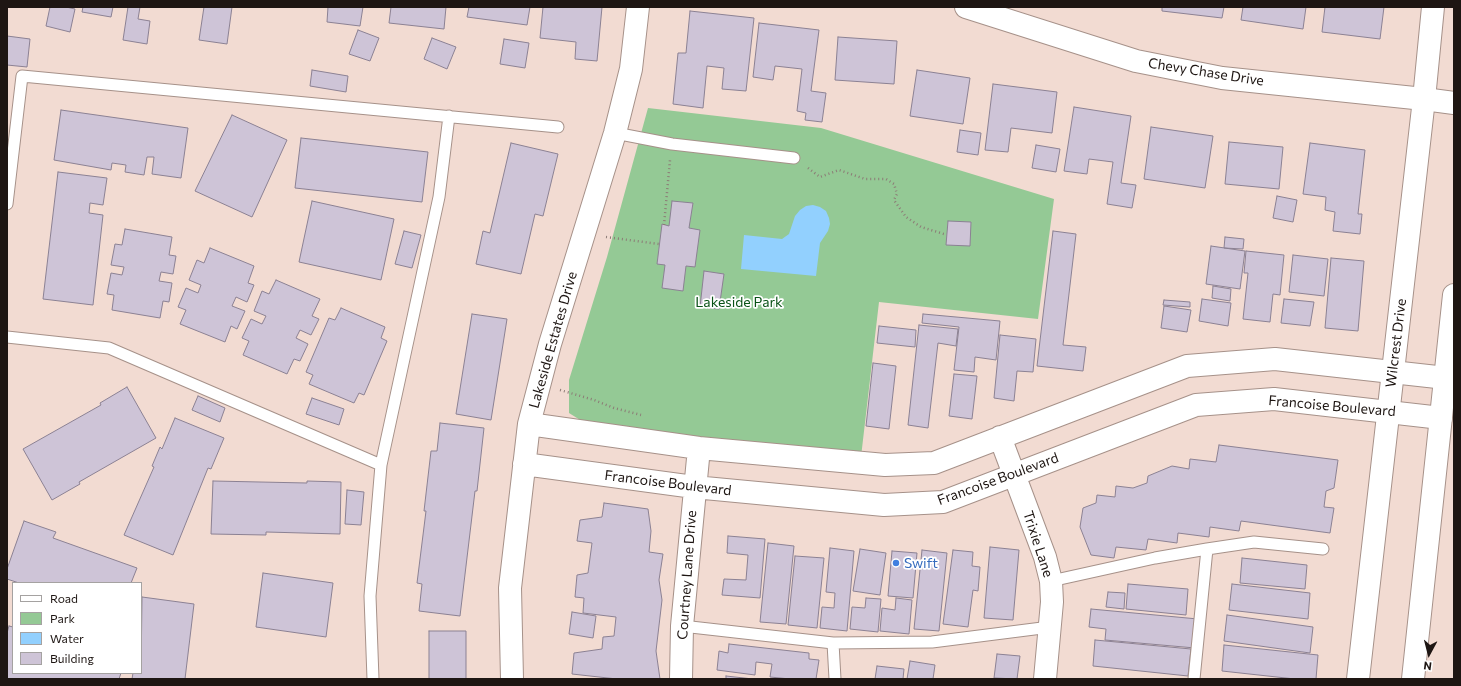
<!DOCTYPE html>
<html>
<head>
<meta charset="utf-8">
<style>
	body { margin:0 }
	#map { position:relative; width:1461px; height:686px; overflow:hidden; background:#f2dbd2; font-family:Commissioner,sans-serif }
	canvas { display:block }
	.frame { position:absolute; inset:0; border:8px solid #1e1613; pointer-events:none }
	.legend { position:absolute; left:12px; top:582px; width:130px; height:92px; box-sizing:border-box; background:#fff; border:1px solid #a5a2a1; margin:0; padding:5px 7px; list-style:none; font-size:12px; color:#1e1613 }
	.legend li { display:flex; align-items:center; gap:8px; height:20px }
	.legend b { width:20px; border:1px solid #a5a2a1 }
	.north { position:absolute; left:1409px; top:634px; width:40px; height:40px; -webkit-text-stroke:3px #fff; paint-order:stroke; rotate:187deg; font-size:11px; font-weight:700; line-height:16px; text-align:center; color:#1e1613 }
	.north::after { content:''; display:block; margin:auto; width:14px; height:18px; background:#1e1613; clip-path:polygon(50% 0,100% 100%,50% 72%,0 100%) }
</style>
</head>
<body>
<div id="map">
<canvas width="1461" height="686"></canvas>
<div class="frame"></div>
<ul class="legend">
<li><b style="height:5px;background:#fff"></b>Road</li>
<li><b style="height:11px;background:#94c995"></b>Park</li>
<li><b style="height:11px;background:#92d0fe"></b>Water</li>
<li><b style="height:11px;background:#cec4d7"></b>Building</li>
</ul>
<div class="north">N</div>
</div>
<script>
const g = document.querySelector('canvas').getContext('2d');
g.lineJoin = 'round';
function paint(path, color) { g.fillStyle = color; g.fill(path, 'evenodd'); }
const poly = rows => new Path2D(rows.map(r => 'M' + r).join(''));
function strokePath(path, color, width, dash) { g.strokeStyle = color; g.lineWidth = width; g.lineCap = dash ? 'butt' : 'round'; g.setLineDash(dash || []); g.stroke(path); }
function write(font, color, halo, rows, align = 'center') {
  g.font = font + ' Commissioner,sans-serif'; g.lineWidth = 3.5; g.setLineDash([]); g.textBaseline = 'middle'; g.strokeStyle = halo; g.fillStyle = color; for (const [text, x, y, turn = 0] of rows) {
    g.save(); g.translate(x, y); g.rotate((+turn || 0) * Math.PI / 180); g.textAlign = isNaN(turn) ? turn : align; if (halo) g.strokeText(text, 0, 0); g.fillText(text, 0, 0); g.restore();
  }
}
const green = poly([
	[648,108,821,128,1054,199,1038,319,879,302,861,457,593,428,569,413,569,380,607,257]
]);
const water = poly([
	[813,205,820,207,826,211,829,218,830,224,828,231,820,243,816,276,741,269,744,235,782,239,789,234,795,216,800,210,806,206]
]);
const building = poly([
	[50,7,66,7,75,9,70,32,46,26,50,7],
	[83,7,113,7,111,17,82,12,83,7],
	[128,7,140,7,138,19,150,21,147,44,123,40,128,7],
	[204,7,232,7,227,44,199,40,204,7],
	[328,7,363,7,360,26,327,22,328,7],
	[391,7,446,7,444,29,389,23,391,7],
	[469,7,530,7,527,25,467,17,469,7],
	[543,7,602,7,597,61,575,59,576,42,540,38,543,7],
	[1162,7,1224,7,1222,18,1162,11,1162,7],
	[1243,7,1306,7,1303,29,1241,20,1243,7],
	[1325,7,1384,7,1380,39,1322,32,1325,7],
	[690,11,754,18,746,91,722,89,724,68,707,66,703,108,673,104,678,53,686,53,690,11],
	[759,23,819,30,811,91,826,93,822,122,805,120,806,113,797,111,802,69,775,66,773,80,753,77,759,23],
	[358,30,379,38,370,61,349,54,358,30],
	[7,36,30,39,27,67,7,65,7,36],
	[838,37,897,41,894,84,835,80,838,37],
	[432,38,456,47,447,69,424,59,432,38],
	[504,39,529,43,525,68,500,64,504,39],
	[312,70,348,76,346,92,310,86,312,70],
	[917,70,970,78,963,124,910,116,917,70],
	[993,84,1057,92,1052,133,1011,128,1008,152,985,150,993,84],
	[1074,107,1131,116,1121,183,1136,185,1132,208,1107,204,1113,162,1089,159,1087,174,1064,171,1074,107],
	[61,110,188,128,181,178,152,174,154,157,147,157,144,175,125,172,126,165,112,163,111,170,54,160,61,110],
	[232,115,287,140,252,217,195,191,232,115],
	[1151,127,1213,136,1205,188,1144,179,1151,127],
	[960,130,981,133,978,155,957,152,960,130],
	[301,138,428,152,422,202,295,188,301,138],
	[1229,142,1283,147,1279,189,1225,184,1229,142],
	[511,143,558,154,543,216,535,214,521,274,476,264,483,231,490,233,511,143],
	[1310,143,1365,150,1358,214,1362,214,1360,234,1333,231,1335,212,1325,210,1326,197,1303,194,1310,143],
	[1036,145,1060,149,1056,172,1032,168,1036,145],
	[58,172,107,178,103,205,90,203,89,213,103,215,93,305,43,299,58,172],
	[1277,196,1297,200,1293,222,1273,218,1277,196],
	[312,201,394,219,381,280,299,262,312,201],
	[672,201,693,203,689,228,700,230,695,267,686,266,683,291,662,288,665,265,657,264,662,224,669,226,672,201],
	[948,221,971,222,970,246,946,245,948,221],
	[125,229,172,237,169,255,176,256,173,274,161,272,159,281,172,283,169,302,163,301,160,318,112,310,114,295,107,294,111,273,122,275,124,267,111,265,115,244,122,245,125,229],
	[404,231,421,235,412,268,395,264,404,231],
	[1053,231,1076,234,1063,345,1086,347,1083,371,1037,366,1053,231],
	[1225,237,1244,239,1243,249,1224,248,1225,237],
	[1211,246,1245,251,1240,289,1206,284,1211,246],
	[210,248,254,266,248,283,254,285,247,302,236,297,232,306,245,311,237,329,231,326,225,342,180,324,186,310,178,307,186,288,198,293,201,285,189,280,197,260,204,263,210,248],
	[1246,251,1284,255,1280,295,1273,294,1270,322,1243,319,1248,273,1244,273,1246,251],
	[1293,255,1328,259,1324,296,1289,292,1293,255],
	[1331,258,1364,261,1358,331,1325,328,1331,258],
	[704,271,724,274,719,309,700,307,704,271],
	[276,280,320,299,312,316,319,319,311,335,300,330,296,338,308,344,300,361,294,359,287,374,243,355,249,341,242,338,251,319,262,324,266,316,254,311,262,291,269,294,276,280],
	[1213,286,1231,289,1230,301,1212,298,1213,286],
	[1202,299,1231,303,1228,326,1199,321,1202,299],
	[1284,299,1314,302,1310,326,1281,323,1284,299],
	[1164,300,1190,302,1190,307,1163,305,1164,300],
	[1164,306,1191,310,1187,332,1161,328,1164,306],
	[341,308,385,327,381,338,387,341,364,395,359,393,354,403,309,384,313,375,306,372,329,318,335,320,341,308],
	[472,314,507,319,491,420,456,414,472,314],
	[923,314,1000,321,996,360,975,357,974,372,954,370,959,327,922,323,923,314],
	[919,325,958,329,956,346,938,343,928,428,908,425,919,325],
	[879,326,916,330,915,347,877,343,879,326],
	[1000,335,1036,339,1033,372,1017,371,1014,401,994,398,1000,335],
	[873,363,896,366,889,429,866,426,873,363],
	[954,374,977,376,972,419,949,416,954,374],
	[127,387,156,438,79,482,80,484,52,500,23,449,101,405,100,403,127,387],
	[198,396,225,408,220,422,192,410,198,396],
	[312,398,344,409,339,425,306,414,312,398],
	[175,418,224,438,211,469,208,468,173,555,124,535,154,467,152,466,160,447,162,449,175,418],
	[440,423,484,428,477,491,475,491,460,616,419,611,422,584,417,583,426,511,424,511,431,451,437,451,440,423],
	[1219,445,1338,460,1334,488,1326,491,1324,507,1334,508,1330,533,1241,521,1239,531,1210,527,1209,537,1178,533,1177,543,1148,539,1146,550,1116,547,1114,558,1091,555,1080,527,1083,508,1096,503,1097,495,1115,497,1116,486,1133,488,1147,483,1148,476,1172,466,1189,469,1190,459,1216,462,1219,445],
	[213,481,307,483,307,481,341,482,340,534,266,532,266,535,211,534,213,481],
	[347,490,364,492,361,525,345,524,347,490],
	[604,503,648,509,651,531,649,552,663,554,659,580,662,600,656,651,660,679,617,679,572,674,574,653,602,649,603,637,614,636,616,617,583,613,584,598,575,597,577,575,588,573,592,543,577,541,580,520,602,517,604,503],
	[24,521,56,532,53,538,137,568,131,583,19,583,7,579,7,569,24,521],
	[728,536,765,539,760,598,722,595,724,579,746,580,748,555,727,553,728,536],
	[768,543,794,546,786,624,760,622,768,543],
	[990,547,1019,550,1013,620,984,618,990,547],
	[830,548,854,551,847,631,820,628,822,607,834,608,835,593,826,592,830,548],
	[860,549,886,553,880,595,853,591,860,549],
	[922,550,947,553,939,631,914,629,922,550],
	[953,550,973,552,972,566,980,567,978,591,973,590,968,627,943,624,953,550],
	[892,551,917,553,913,598,888,596,892,551],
	[795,556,824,558,817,628,788,625,795,556],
	[1242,558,1307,565,1305,589,1240,583,1242,558],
	[263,573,333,583,326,637,256,627,263,573],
	[1128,584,1188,589,1186,615,1126,609,1128,584],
	[1232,584,1310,593,1308,619,1229,610,1232,584],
	[1108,592,1125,593,1124,609,1106,607,1108,592],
	[142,597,194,604,185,679,132,679,133,673,141,673,142,597],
	[866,598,881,599,878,632,850,629,852,607,865,608,866,598],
	[896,598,912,600,909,634,880,631,882,608,895,610,896,598],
	[1091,609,1198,619,1195,648,1105,640,1106,629,1089,627,1091,609],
	[572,612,596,616,593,638,569,634,572,612],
	[1227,615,1313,627,1310,653,1224,641,1227,615],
	[9,626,13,627,13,673,121,673,119,679,7,679,7,633,9,626],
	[429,631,466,631,466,679,429,679,429,631],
	[1095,640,1191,649,1188,676,1093,666,1095,640],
	[729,644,809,653,809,659,819,660,816,679,790,679,770,677,772,664,756,662,755,675,717,670,719,651,728,653,729,644],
	[1224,645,1318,655,1316,679,1295,679,1222,671,1224,645],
	[997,654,1020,656,1017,679,994,678,997,654],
	[910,661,935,665,933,679,907,679,910,661],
	[877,666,904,669,903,679,875,679,877,666],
	[726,676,753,679,726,679,726,676]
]);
const path = poly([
	[808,168,820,177,839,170,865,179,886,179,894,184,897,194,894,200,906,217,921,227,944,234],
	[664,225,670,160],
	[606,237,659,244],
	[560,390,594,400,614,408,641,415]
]);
const service = poly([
	[615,133,672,144,794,158],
	[7,204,22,76,558,127],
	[7,337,109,348,381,465],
	[1051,581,1155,558,1207,549,1254,542,1323,549],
	[682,626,833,643,932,642,1050,627],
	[833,643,835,679],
	[373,679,370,596,381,465,439,197,449,116],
	[1194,679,1207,549]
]);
const minor = poly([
	[966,7,1136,61,1222,78,1424,99,1454,103],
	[529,424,699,448,885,465,934,463,1187,366,1275,359,1446,378],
	[1000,437,1045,557,1051,581,1052,602,1045,679],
	[524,464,694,487,884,505,943,502,1196,405,1274,399,1441,418],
	[512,679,510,588,529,424,550,344,615,133,631,69,638,7],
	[681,679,682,626,699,448]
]);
const secondary = poly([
	[1358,679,1424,99,1433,7],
	[1413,679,1454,295]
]);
const markers = [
	[896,563,4,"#3f7fe0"]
];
const streetNames = [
	["Chevy Chase Drive",1206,72,9],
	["Lakeside Estates Drive",553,340,-74],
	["Wilcrest Drive",1396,343,-83],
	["Francoise Boulevard",1332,406,5],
	["Francoise Boulevard",998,479,-20],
	["Francoise Boulevard",668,483,7],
	["Trixie Lane",1038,544,72],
	["Courtney Lane Drive",687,575,-86]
];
const parkNames = [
	["Lakeside Park",739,302]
];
const shopNames = [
	["Swift",904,563]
];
paint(green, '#94c995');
paint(water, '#92d0fe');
paint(building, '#cec4d7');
strokePath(building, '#8b8193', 1);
strokePath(service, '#a69189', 13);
strokePath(minor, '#a69189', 24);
strokePath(secondary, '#a69189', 24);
strokePath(path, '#8c7c76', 2.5, [1, 3]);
strokePath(service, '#fff', 11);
strokePath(minor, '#fff', 22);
strokePath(secondary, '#fff', 22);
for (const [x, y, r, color] of markers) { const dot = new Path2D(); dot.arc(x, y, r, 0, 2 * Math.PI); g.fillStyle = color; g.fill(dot); strokePath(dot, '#fff', 1.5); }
write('14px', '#1e1613', '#fff', streetNames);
write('14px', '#095216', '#fff', parkNames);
write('14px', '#366cbe', '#fff', shopNames, 'left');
</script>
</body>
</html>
